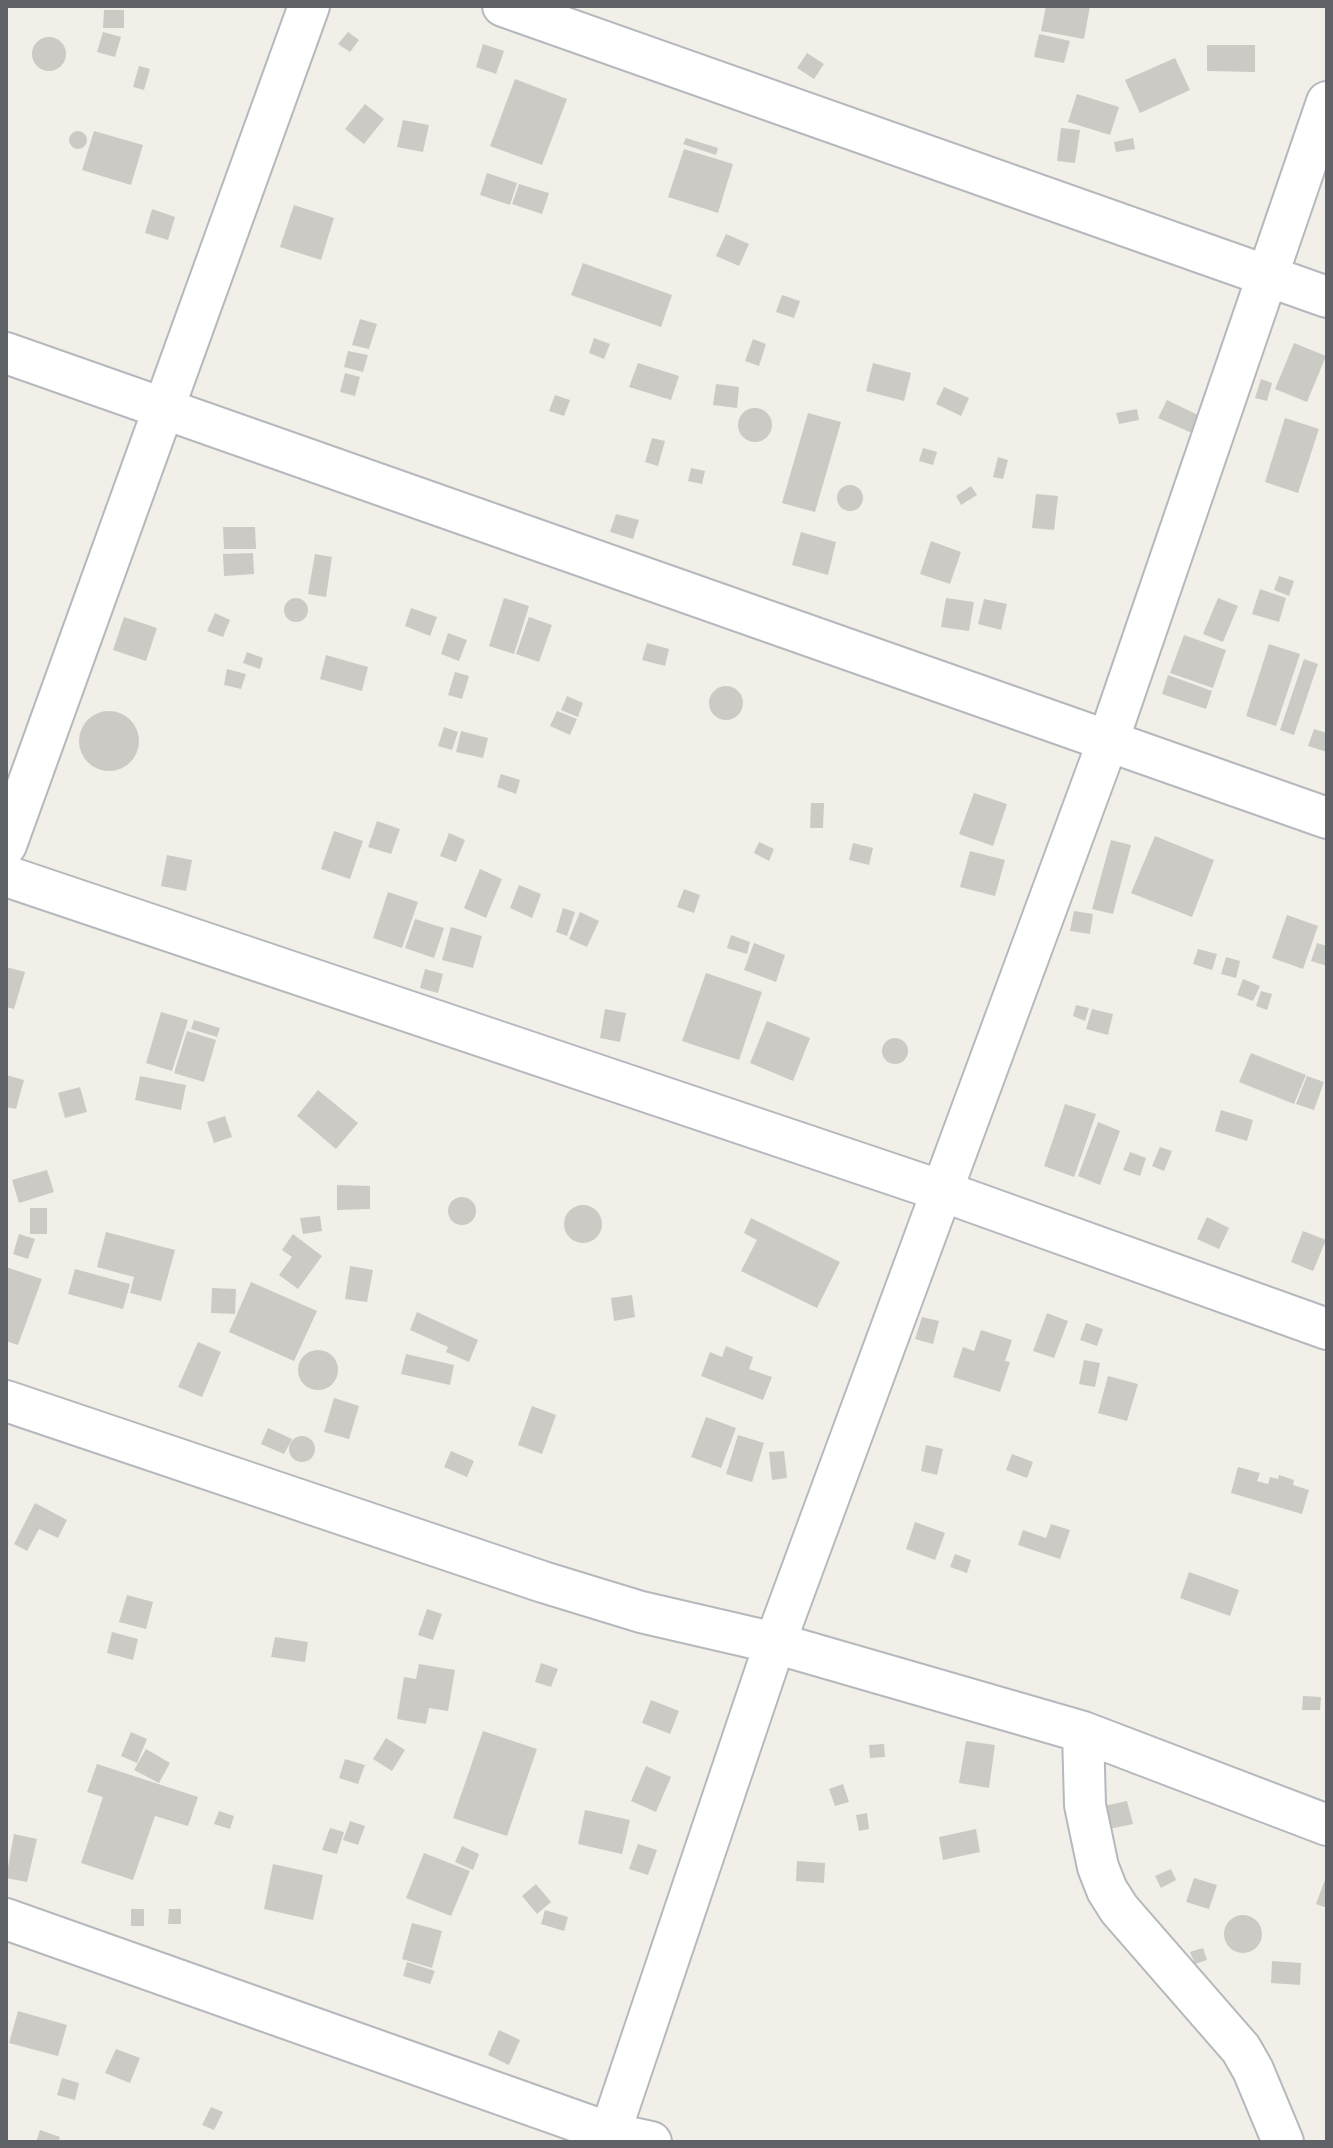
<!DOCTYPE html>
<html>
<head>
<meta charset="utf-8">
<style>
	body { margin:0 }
	#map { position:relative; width:1333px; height:2148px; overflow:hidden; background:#f1efe8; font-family:"Nunito Sans",sans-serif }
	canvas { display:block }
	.frame { position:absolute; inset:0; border:8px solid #5f6368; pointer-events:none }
</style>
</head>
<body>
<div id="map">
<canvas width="1333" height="2148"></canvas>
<div class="frame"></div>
</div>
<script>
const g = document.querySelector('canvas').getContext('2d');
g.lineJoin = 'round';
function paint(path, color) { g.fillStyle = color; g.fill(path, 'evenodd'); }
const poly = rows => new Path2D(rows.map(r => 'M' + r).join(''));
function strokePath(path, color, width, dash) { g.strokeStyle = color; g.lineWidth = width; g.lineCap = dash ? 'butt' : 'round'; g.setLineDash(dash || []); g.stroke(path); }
const building = poly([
	[1046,6,1090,6,1084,39,1041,31],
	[104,10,124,10,124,28,103,28],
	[103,32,121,37,115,57,97,52],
	[348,32,359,40,350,52,338,44],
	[1039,34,1070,41,1064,63,1034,57],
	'32 54a17 17 0 1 1 34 0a17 17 0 1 1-34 0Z',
	[483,44,504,51,496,74,476,67],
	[1207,45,1255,45,1255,72,1207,71],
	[807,53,824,64,814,79,797,68],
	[1175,58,1190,90,1140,113,1125,80],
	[139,66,150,69,144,90,133,87],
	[515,79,567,99,542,165,490,146],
	[1077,94,1119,107,1110,135,1068,122],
	[365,104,384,119,364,144,345,129],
	[403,120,429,125,423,152,397,147],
	[1061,128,1080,130,1075,163,1057,161],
	'69 140a9 9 0 1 1 18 0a9 9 0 1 1-18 0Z',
	[94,131,143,145,131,185,82,170],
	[686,138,718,148,716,155,683,144],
	[1133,138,1135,149,1116,152,1114,142],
	[684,149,733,164,718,213,668,197],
	[487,173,517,183,510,205,480,195],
	[519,184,549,193,542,214,512,204],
	[294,205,334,218,321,260,280,247],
	[152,209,175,217,168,240,145,233],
	[726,234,749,244,739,266,716,256],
	[583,263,672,295,661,327,571,295],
	[782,295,800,301,794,318,776,312],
	[360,319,377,324,369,349,352,345],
	[594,338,610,344,604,359,589,353],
	[753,339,766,344,759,366,745,361],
	[1294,343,1326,356,1307,402,1275,389],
	[348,351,368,355,363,372,344,367],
	[638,363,679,376,671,400,629,387],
	[873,363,911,373,904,401,866,391],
	[345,373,360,377,355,396,340,392],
	[1261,379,1272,383,1267,401,1255,398],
	[716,384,739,387,737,408,713,405],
	[944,387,969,398,961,416,936,404],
	[555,395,570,400,564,416,549,411],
	[1167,400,1200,416,1192,433,1158,418],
	'738 425a17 17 0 1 1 34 0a17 17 0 1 1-34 0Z',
	[1137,409,1139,420,1119,424,1116,413],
	[808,413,841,422,815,512,782,503],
	[1285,418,1319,429,1298,493,1265,482],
	[652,438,665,441,658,466,645,462],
	[923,448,937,452,933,465,919,461],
	[998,457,1008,460,1003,479,993,477],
	[691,468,705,471,702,484,688,481],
	'837 498a13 13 0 1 1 26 0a13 13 0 1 1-26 0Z',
	[971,486,977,495,961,505,956,496],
	[1036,494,1058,496,1054,530,1032,528],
	[616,514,639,520,633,539,610,532],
	[223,527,255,527,256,549,224,549],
	[801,532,836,542,828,575,792,565],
	[931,541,961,552,950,584,920,574],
	[253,553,254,574,224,576,223,554],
	[315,554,332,557,326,597,308,594],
	[1279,576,1294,581,1289,596,1274,590],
	[1260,589,1286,598,1279,622,1252,614],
	[504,598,529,606,514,654,489,646],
	[946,598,974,602,969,631,941,627],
	[1218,598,1238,606,1223,642,1203,634],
	'284 610a12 12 0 1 1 24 0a12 12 0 1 1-24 0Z',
	[984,599,1007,604,1001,630,978,624],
	[411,608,437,617,430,636,405,626],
	[215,613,230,620,223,637,207,631],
	[124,617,157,628,146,661,113,650],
	[529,617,552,625,539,662,516,654],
	[448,633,467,640,459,661,441,654],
	[1184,635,1226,650,1213,688,1170,673],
	[647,643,669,649,665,666,642,660],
	[1269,644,1300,654,1276,726,1246,716],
	[247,652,263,658,260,669,243,663],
	[326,655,368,667,362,691,320,679],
	[1304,659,1318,664,1294,735,1280,730],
	[227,669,246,674,241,689,224,685],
	[455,672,469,676,462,699,448,695],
	[1168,675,1212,691,1206,709,1162,694],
	'709 703a17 17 0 1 1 34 0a17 17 0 1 1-34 0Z',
	[567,696,583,703,578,717,561,710],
	[557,711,577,719,570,735,550,726],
	'79 741a30 30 0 1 1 60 0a30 30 0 1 1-60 0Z',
	[444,727,458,732,452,750,438,746],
	[1314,729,1327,733,1327,752,1308,746],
	[461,731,488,738,483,758,456,752],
	[501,774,520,780,516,794,497,787],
	[974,793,1007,804,993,846,959,834],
	[811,803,824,803,823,828,810,828],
	[377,821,400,829,391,854,368,847],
	[334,831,363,841,350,879,321,869],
	[449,833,465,840,456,862,440,856],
	[1155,836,1214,860,1192,917,1131,893],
	[1111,840,1131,845,1113,914,1092,909],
	[759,842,774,849,769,861,754,853],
	[853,843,873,848,869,865,849,860],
	[970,851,1005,860,995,896,960,887],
	[167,855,192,860,186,891,161,886],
	[480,869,502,879,486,918,464,908],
	[519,885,541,894,532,918,510,908],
	[684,889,700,895,694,913,677,907],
	[388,892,418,902,402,948,373,938],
	[563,908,575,912,567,936,556,932],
	[1074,911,1093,914,1090,934,1070,931],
	[580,912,599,921,587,947,569,939],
	[1287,915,1318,926,1303,969,1272,958],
	[415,919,444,928,434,958,405,948],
	[451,927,482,936,473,968,442,960],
	[731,935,750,942,747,954,727,948],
	[754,943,785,955,776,982,744,970],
	[1317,943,1327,946,1327,966,1311,961],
	[1198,949,1217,954,1212,970,1193,964],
	[1226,957,1240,961,1236,978,1221,974],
	[6,967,25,972,14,1009,6,1007],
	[425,969,443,974,438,993,420,988],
	[706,973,762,992,739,1060,682,1041],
	[1243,979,1260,986,1253,1001,1237,995],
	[1261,991,1272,994,1267,1010,1256,1006],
	[1076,1005,1089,1008,1085,1021,1073,1016],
	[605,1009,626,1013,620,1042,600,1038],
	[1092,1009,1113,1014,1108,1035,1086,1029],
	[161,1012,188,1020,172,1071,146,1063],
	[194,1020,220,1028,217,1037,191,1029],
	[767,1021,810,1038,793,1081,750,1063],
	[187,1031,216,1040,204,1082,174,1073],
	'882 1051a13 13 0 1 1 26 0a13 13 0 1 1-26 0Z',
	[1251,1053,1306,1075,1294,1104,1239,1082],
	[6,1075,24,1080,16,1109,6,1107],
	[140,1076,186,1085,181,1110,135,1100],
	[1307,1076,1324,1082,1314,1110,1296,1104],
	[80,1087,87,1112,65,1118,58,1093],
	[318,1090,358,1123,336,1149,297,1116],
	[1065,1104,1096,1114,1074,1177,1044,1166],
	[1221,1110,1253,1120,1247,1141,1215,1131],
	[225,1116,232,1137,214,1143,207,1122],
	[1098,1122,1120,1131,1100,1185,1078,1176],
	[1160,1147,1172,1151,1164,1171,1152,1166],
	[1130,1152,1146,1158,1140,1176,1123,1170],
	[47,1170,54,1192,19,1203,12,1180],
	[337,1185,370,1186,370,1209,337,1210],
	'448 1211a14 14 0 1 1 28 0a14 14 0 1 1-28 0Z',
	'564 1224a19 19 0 1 1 38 0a19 19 0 1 1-38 0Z',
	[30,1208,47,1208,47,1234,30,1234],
	[320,1216,322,1231,303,1234,300,1218],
	[1207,1217,1229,1228,1219,1249,1197,1239],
	[751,1218,840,1262,817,1308,741,1271,757,1240,744,1233],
	[1303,1231,1326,1240,1313,1271,1291,1262],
	[106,1232,175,1250,161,1301,130,1293,134,1277,97,1267],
	[19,1234,35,1239,28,1259,13,1254],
	[293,1234,322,1256,298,1289,279,1275,292,1257,282,1250],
	[350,1266,373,1270,367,1302,345,1299],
	[6,1267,42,1279,18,1345,6,1341],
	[75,1269,130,1284,123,1309,68,1294],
	[251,1282,317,1311,294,1361,229,1332],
	[212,1288,236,1289,235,1314,211,1313],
	[632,1295,635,1317,614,1321,611,1298],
	[417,1312,478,1340,469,1362,446,1352,448,1347,410,1330],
	[1047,1313,1068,1321,1054,1358,1033,1351],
	[922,1317,939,1321,933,1344,915,1339],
	[1086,1323,1103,1329,1097,1346,1080,1340],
	[981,1330,1012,1340,1005,1361,1010,1362,1000,1392,953,1377,963,1347,974,1351],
	[198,1342,221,1352,202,1397,178,1387],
	[726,1346,753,1357,749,1369,772,1377,763,1400,701,1376,710,1352,722,1357],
	'298 1370a20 20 0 1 1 40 0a20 20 0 1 1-40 0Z',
	[406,1354,454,1365,450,1385,401,1374],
	[1084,1360,1100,1363,1095,1387,1079,1384],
	[1108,1376,1138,1384,1127,1421,1098,1413],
	[334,1398,359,1406,349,1439,324,1432],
	[532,1406,556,1415,542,1454,518,1445],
	[706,1417,736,1428,721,1468,691,1457],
	[268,1428,292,1439,284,1454,261,1444],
	[738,1435,764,1443,752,1482,726,1474],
	'289 1449a13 13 0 1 1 26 0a13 13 0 1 1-26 0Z',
	[926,1445,943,1449,937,1475,921,1471],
	[451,1451,474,1461,467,1477,444,1467],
	[784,1451,787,1478,772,1480,769,1452],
	[1012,1454,1033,1462,1027,1478,1006,1470],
	[1238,1467,1260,1473,1257,1481,1268,1484,1270,1477,1278,1479,1279,1475,1294,1480,1293,1485,1309,1490,1302,1514,1231,1493],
	[35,1503,67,1520,58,1538,39,1529,27,1551,14,1544],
	[915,1522,945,1533,935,1560,906,1549],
	[1051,1524,1070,1530,1060,1559,1018,1545,1023,1530,1046,1538],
	[955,1554,971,1560,967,1573,950,1567],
	[1189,1572,1239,1590,1230,1616,1180,1598],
	[127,1595,153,1602,146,1629,119,1622],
	[427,1609,442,1614,433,1640,418,1635],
	[112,1632,138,1639,133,1660,107,1653],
	[275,1637,308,1642,305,1662,271,1657],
	[541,1663,558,1669,551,1687,535,1682],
	[419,1664,455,1670,448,1711,429,1708,426,1724,397,1719,404,1677,416,1679],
	[1303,1696,1321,1697,1320,1710,1302,1710],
	[651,1700,679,1711,670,1734,642,1723],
	[483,1731,537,1749,507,1836,453,1818],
	[131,1732,147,1739,137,1763,121,1756],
	[386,1738,405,1750,392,1771,373,1759],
	[966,1741,995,1745,989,1788,959,1783],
	[884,1744,885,1757,870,1758,869,1745],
	[146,1749,170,1763,159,1783,134,1770],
	[345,1759,365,1765,358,1784,339,1778],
	[97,1764,198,1797,188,1826,155,1816,133,1880,81,1863,103,1797,87,1792],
	[646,1766,671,1777,656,1812,631,1801],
	[843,1784,849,1802,835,1806,829,1789],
	[1127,1801,1133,1824,1109,1829,1104,1806],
	[585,1810,630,1820,622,1854,578,1844],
	[219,1811,234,1816,230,1829,214,1824],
	[867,1813,869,1829,859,1831,856,1815],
	[350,1821,365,1826,358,1845,343,1840],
	[330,1828,344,1832,337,1854,322,1850],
	[976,1829,980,1852,943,1860,939,1837],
	[14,1834,37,1839,27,1882,6,1878],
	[638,1844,657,1850,648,1875,629,1869],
	[462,1846,479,1854,473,1870,455,1862],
	[424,1853,470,1871,451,1916,406,1898],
	[797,1861,825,1863,824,1883,796,1881],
	[273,1864,323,1875,313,1920,264,1909],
	[1171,1869,1176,1880,1161,1888,1155,1876],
	[1327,1874,1327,1908,1316,1904],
	[1194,1878,1217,1885,1209,1909,1186,1902],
	[536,1884,551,1902,537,1914,522,1896],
	[131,1909,144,1909,144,1926,131,1926],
	[169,1909,181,1909,181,1924,168,1924],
	[545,1910,568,1917,564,1931,541,1924],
	'1224 1934a19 19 0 1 1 38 0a19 19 0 1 1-38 0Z',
	[412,1923,442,1931,432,1968,402,1959],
	[1203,1948,1207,1960,1195,1964,1190,1952],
	[1272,1961,1301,1963,1300,1985,1271,1983],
	[407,1962,435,1971,430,1984,403,1976],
	[18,2011,67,2025,58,2056,9,2043],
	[499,2030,520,2040,509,2065,488,2055],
	[116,2049,140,2058,130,2083,105,2073],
	[62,2078,79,2083,75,2100,57,2095],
	[211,2107,223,2112,214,2130,202,2125],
	[40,2130,60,2137,58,2142,36,2142]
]);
const minor = poly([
	[503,6,1327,297],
	[6,353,1327,818],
	[6,845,309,6],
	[6,876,942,1191,1327,1329],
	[6,1401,543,1582,641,1612,775,1643,1083,1732,1327,1825],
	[1083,1732,1085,1805,1098,1867,1107,1890,1119,1909,1241,2049,1253,2070,1283,2142],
	[6,1919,610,2133,775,1643,1108,741,1327,102],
	[607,2142,610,2133,651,2142]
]);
paint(building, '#cccac5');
strokePath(minor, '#b5b8bc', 44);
strokePath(minor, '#fff', 40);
</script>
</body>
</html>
